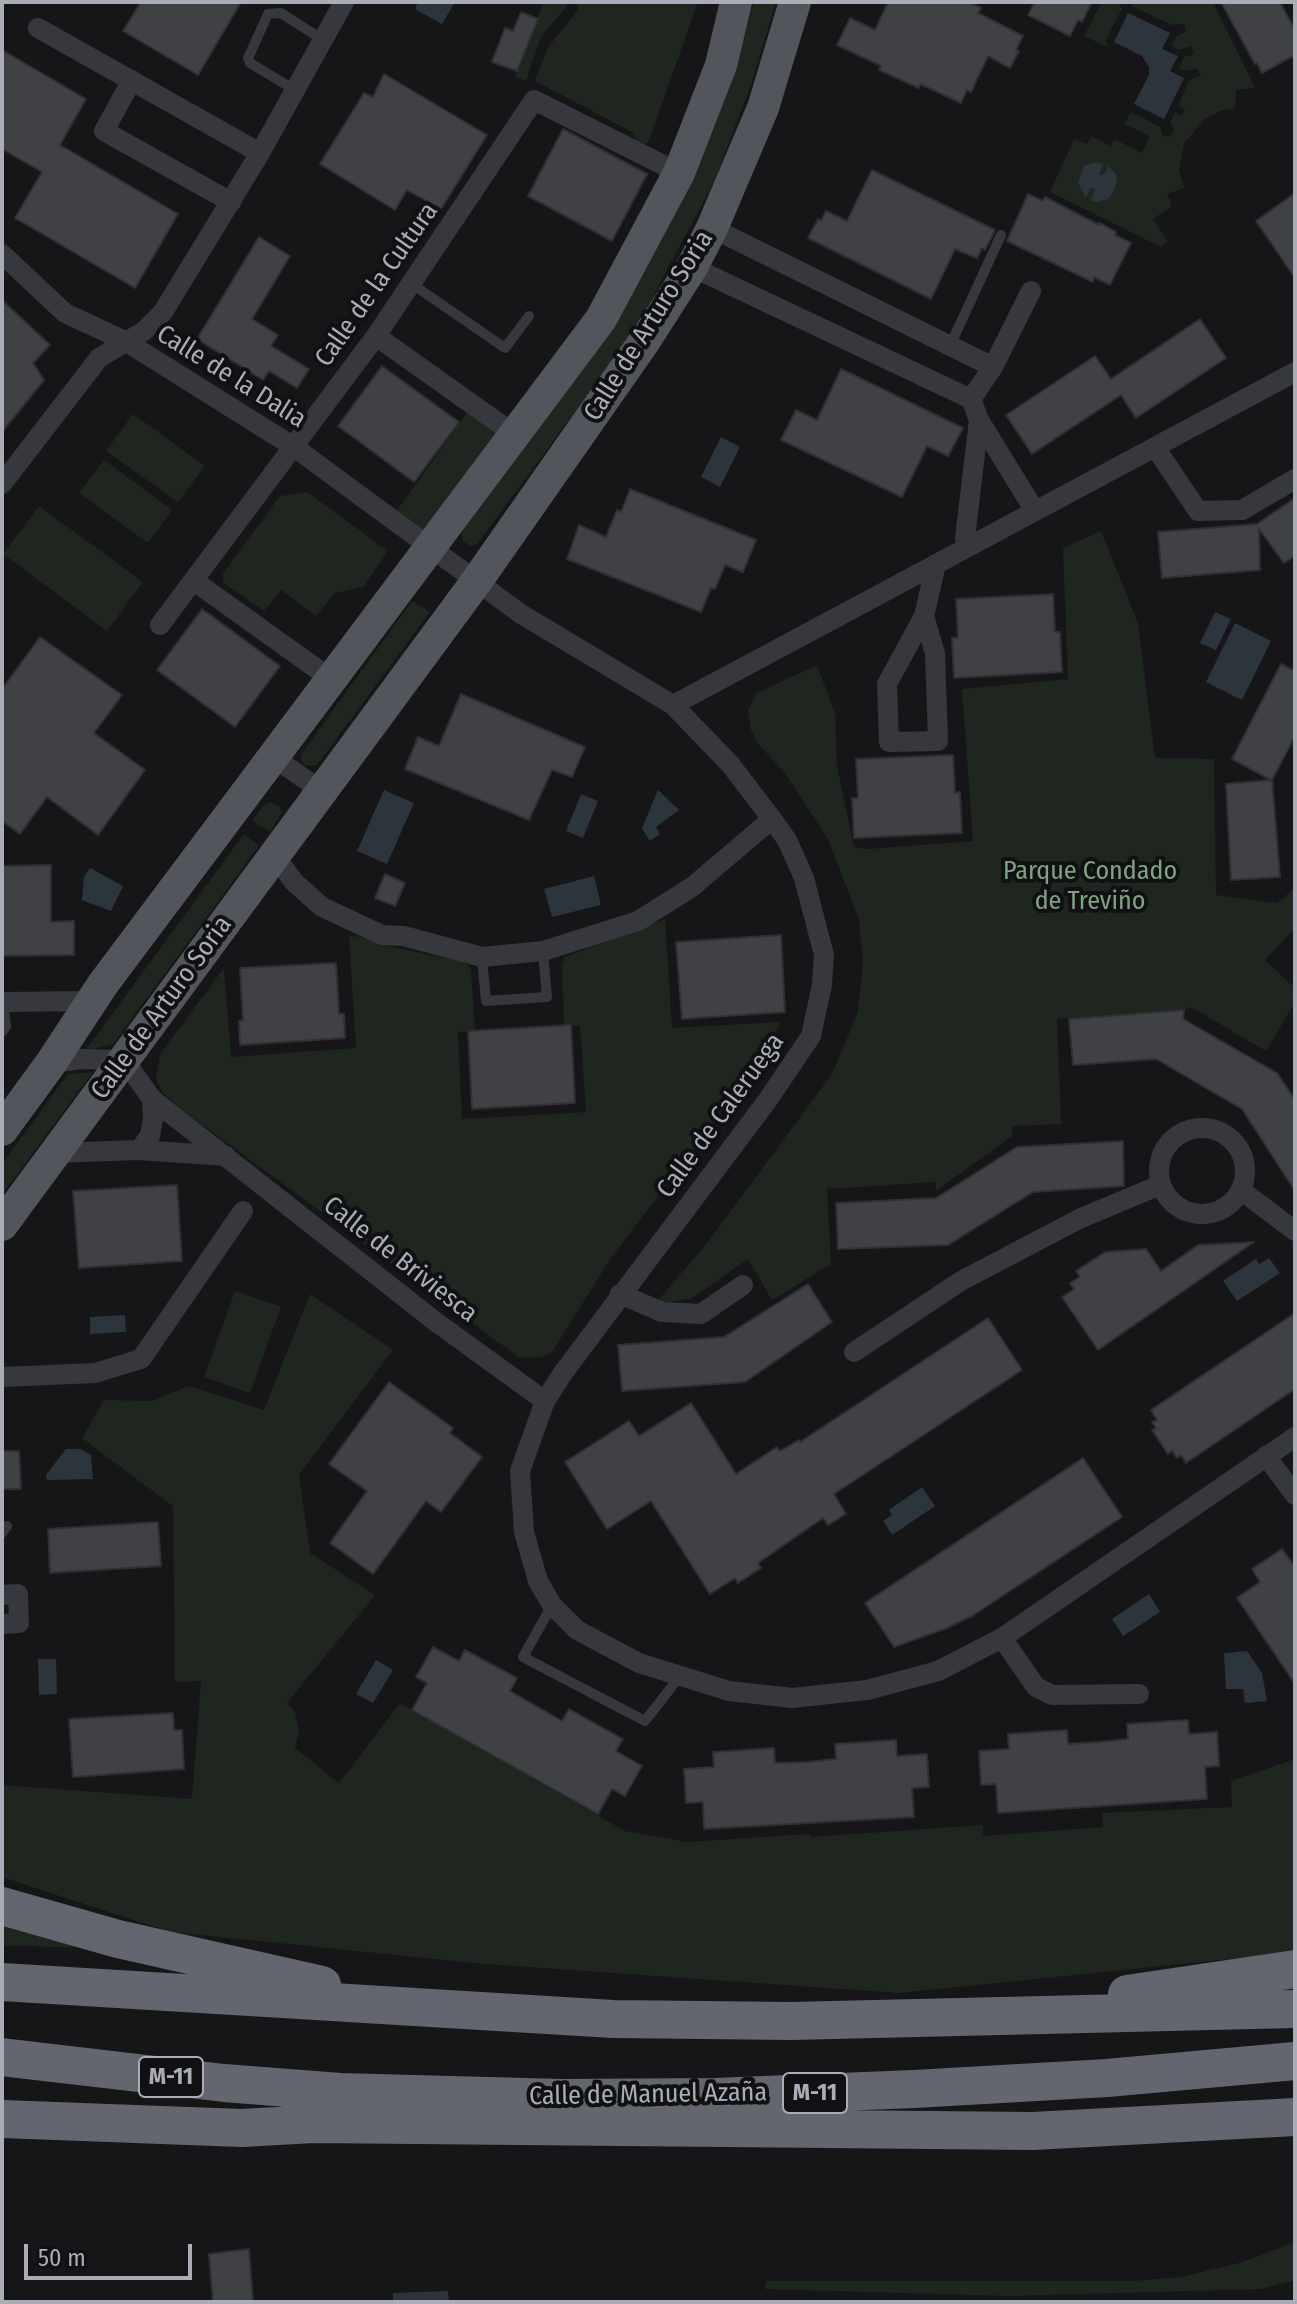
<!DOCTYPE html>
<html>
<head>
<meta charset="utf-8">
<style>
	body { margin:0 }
	#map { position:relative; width:1297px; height:2304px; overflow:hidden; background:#161618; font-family:"Fira Sans Condensed",sans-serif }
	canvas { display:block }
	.frame { position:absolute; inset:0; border:4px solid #a8adb8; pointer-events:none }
	.scale { position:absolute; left:24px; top:2244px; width:168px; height:36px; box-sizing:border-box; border:4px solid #a8adb8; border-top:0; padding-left:10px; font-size:24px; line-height:28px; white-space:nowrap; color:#a8adb8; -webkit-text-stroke:6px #111113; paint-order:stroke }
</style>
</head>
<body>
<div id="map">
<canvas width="1297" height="2304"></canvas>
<div class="frame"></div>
<div class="scale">50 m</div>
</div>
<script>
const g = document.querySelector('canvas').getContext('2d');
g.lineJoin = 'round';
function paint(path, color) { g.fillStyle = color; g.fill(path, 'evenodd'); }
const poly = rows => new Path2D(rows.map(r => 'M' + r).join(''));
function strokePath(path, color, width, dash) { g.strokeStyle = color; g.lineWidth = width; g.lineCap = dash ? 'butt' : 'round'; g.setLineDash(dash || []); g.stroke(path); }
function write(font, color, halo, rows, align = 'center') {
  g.font = font + ' "Fira Sans Condensed",sans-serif'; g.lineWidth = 8; g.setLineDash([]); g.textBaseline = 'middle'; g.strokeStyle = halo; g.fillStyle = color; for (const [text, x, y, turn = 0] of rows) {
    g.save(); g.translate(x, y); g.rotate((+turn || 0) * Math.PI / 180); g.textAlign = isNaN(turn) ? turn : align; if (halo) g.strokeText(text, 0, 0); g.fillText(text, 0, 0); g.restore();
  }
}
const green = poly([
	[544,2,567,2,566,7,541,37,526,81,515,76],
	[579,2,698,2,648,143,638,145,632,132,535,81,547,49,577,11],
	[754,2,776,2,752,82,715,180,634,332,477,544,470,546,463,541,461,533,615,322,732,77],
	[1102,2,1118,2,1122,9,1106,40,1107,47,1084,36],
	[1132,2,1213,2,1255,88,1236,90,1235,108,1220,111,1205,119,1184,143,1179,170,1184,188,1167,194,1172,206,1153,219,1168,242,1161,247,1050,192,1074,139,1087,144,1092,136,1111,147,1114,139,1142,153,1150,136,1124,124,1131,112,1160,127,1163,136,1171,137,1174,129,1170,123,1175,112,1182,115,1185,109,1178,106,1189,80,1201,76,1197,68,1187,71,1179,68,1184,57,1194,54,1191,46,1179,50,1171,46,1176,37,1186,31,1184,24,1172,25,1132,6],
	[468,411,501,434,428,536,396,512],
	[133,414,205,466,178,502,106,451],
	[104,460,172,510,148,543,79,493],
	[307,492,388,551,363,587,335,593,316,616,281,590,264,611,223,582,223,573,280,496],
	[39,506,143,582,107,631,3,554],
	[1101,531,1138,623,1155,758,1214,759,1216,895,1277,903,1295,888,1295,928,1265,960,1295,988,1295,1002,1266,1051,1191,1007,1184,1010,1057,1019,1061,1124,1012,1126,1012,1136,936,1191,936,1182,827,1189,831,1264,772,1300,748,1259,691,1299,655,1304,707,1243,832,1074,858,1012,863,961,859,920,828,839,785,773,758,744,751,730,748,710,757,693,817,665,835,713,837,766,854,847,867,849,973,841,962,689,1068,679,1063,548],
	[412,601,430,612,317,765,305,766,301,758,302,753],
	[270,802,279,806,282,812,270,832,252,820,264,805],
	[244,834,259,846,113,1044,85,1051],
	[665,919,672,1028,781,1022,723,1110,611,1258,552,1352,541,1357,520,1358,189,1115,163,1093,156,1080,160,1054,224,968,231,1057,356,1048,349,937,358,936,391,947,460,961,467,964,471,970,475,1031,458,1032,462,1119,586,1112,580,1026,564,1025,562,966,565,957],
	[93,1072,2,1195,2,1164,68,1074],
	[235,1291,281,1307,250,1393,204,1377],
	[310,1294,393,1350,299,1475,310,1553,375,1595,287,1703,295,1712,299,1732,295,1748,339,1783,400,1703,625,1831,687,1842,809,1834,810,1837,983,1825,983,1836,1103,1827,1102,1813,1232,1807,1231,1781,1295,1759,1295,1949,1260,1956,899,1993,485,1964,170,1932,2,1877,2,1785,192,1799,201,1681,175,1682,173,1506,82,1438,104,1400,152,1401,189,1386,264,1410],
	[2,1924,83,1948,2,1945],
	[1295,2242,1295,2280,1261,2289,1009,2296,765,2289,766,2281,1133,2281,1181,2277,1243,2262]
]);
const water = poly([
	[418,2,455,2,442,24,415,9],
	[1128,13,1170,33,1162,49,1178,56,1170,71,1184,78,1164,119,1134,104,1149,75,1149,67,1142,56,1114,42],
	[1096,162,1103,164,1099,175,1104,174,1108,166,1116,174,1117,183,1109,199,1096,202,1091,201,1095,189,1090,188,1086,198,1078,183,1084,166],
	[721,437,740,447,720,487,701,477],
	[1215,612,1231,619,1216,650,1200,643],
	[1235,623,1271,641,1242,700,1206,682],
	[384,790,414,803,387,864,357,851],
	[658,790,679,810,656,827,660,834,650,841,642,828],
	[581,794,598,801,583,838,566,831],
	[90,868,123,886,111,911,82,900,84,877],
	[594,876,601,905,552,917,544,889],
	[1269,1258,1280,1273,1237,1301,1223,1281,1256,1259,1259,1264],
	[125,1315,126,1332,90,1334,90,1317],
	[66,1449,81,1449,91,1455,93,1479,47,1480,46,1475],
	[922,1487,935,1506,892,1535,883,1521,892,1515,889,1510],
	[1149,1594,1160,1612,1123,1636,1112,1619],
	[1247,1651,1262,1673,1267,1701,1245,1703,1243,1689,1226,1689,1224,1653],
	[38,1659,56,1659,57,1694,39,1695],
	[376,1660,393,1670,373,1703,356,1694],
	[448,2291,449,2302,393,2302,393,2293]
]);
const building = poly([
	[141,2,241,2,198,75,123,31,141,2],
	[888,2,969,2,981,8,978,13,1023,36,1016,50,1019,51,1010,68,988,56,971,92,967,90,961,103,920,84,919,88,879,70,881,66,837,45,850,18,875,30,888,2],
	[1035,2,1092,2,1082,22,1078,20,1070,36,1028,15,1035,2],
	[1221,2,1280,2,1295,30,1295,55,1262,73,1257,63,1255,64,1221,2],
	[521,12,538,19,517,71,492,62,505,28,513,31,521,12],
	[2,50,86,99,60,145,178,214,135,288,15,218,42,172,2,149,2,50],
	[384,74,487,135,441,209,407,190,395,210,320,164,364,93,373,97,384,74],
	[563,129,647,174,612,241,528,196,563,129],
	[872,170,995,230,985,250,982,248,977,258,955,249,931,299,808,238,818,219,821,221,826,211,847,221,872,170],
	[1295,193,1295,278,1256,221,1295,193],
	[1028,194,1043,201,1045,197,1099,225,1100,223,1116,232,1115,235,1131,243,1110,285,1094,277,1093,282,1007,241,1028,194],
	[259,237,290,256,252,319,278,335,271,346,309,369,297,388,269,371,263,380,197,339,259,237],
	[2,300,50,345,33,363,44,380,2,432,2,300],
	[1200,319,1226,358,1136,418,1121,395,1032,454,1006,415,1095,356,1111,379,1200,319],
	[382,366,459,422,414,482,338,426,382,366],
	[841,369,963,428,948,456,927,446,902,497,781,440,796,410,817,420,841,369],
	[630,489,756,540,743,572,725,565,715,589,711,588,701,612,567,559,579,525,606,537,617,510,621,512,630,489],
	[1295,498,1295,556,1284,563,1259,529,1260,570,1162,578,1158,532,1257,524,1295,498],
	[1053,594,1055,632,1060,632,1062,672,954,678,952,638,958,638,956,599,1053,594],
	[202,609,280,666,235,727,157,670,202,609],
	[40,637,122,695,94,733,145,770,98,835,47,797,20,834,2,821,2,689,40,637],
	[1281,664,1295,671,1295,736,1272,780,1280,877,1231,880,1226,784,1271,780,1232,759,1281,664],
	[461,694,585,747,572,777,552,770,529,820,405,769,418,737,439,746,461,694],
	[953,755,955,793,960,792,962,833,854,838,852,798,858,798,856,759,953,755],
	[51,865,51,922,74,921,74,955,2,956,2,866,51,865],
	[385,874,405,883,395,906,375,898,385,874],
	[781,935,785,1012,682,1019,676,942,781,935],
	[336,963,339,1014,344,1014,345,1038,240,1045,239,1021,243,1020,240,968,336,963],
	[1184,1010,1183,1019,1277,1073,1295,1100,1295,1191,1242,1109,1156,1059,1073,1065,1069,1019,1184,1010],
	[571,1025,575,1103,472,1109,468,1031,571,1025],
	[1123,1141,1124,1186,1033,1192,948,1245,838,1249,836,1203,936,1198,1017,1147,1123,1141],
	[177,1185,182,1261,79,1268,73,1191,177,1185],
	[1254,1242,1098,1350,1062,1297,1074,1289,1070,1283,1080,1277,1076,1271,1105,1252,1146,1249,1161,1271,1198,1245,1254,1242],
	[808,1284,832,1322,745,1382,622,1391,618,1345,724,1337,808,1284],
	[1295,1313,1295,1389,1186,1463,1181,1455,1177,1458,1172,1451,1168,1454,1152,1430,1156,1428,1152,1422,1157,1420,1151,1410,1295,1313],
	[988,1318,1022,1370,834,1494,846,1514,828,1525,823,1518,758,1563,761,1568,738,1583,735,1578,710,1594,651,1501,607,1529,565,1462,629,1421,639,1436,691,1403,736,1474,777,1447,780,1451,799,1440,800,1442,988,1318],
	[389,1382,453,1428,450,1433,482,1457,441,1512,426,1501,373,1574,330,1543,367,1491,329,1464,389,1382],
	[2,1451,19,1451,21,1489,2,1489,2,1451],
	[1083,1458,1122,1517,972,1616,947,1628,894,1647,865,1603,1083,1458],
	[158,1522,161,1566,50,1573,48,1529,158,1522],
	[1282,1549,1295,1567,1295,1684,1237,1598,1260,1582,1252,1569,1282,1549],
	[433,1647,459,1661,465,1650,517,1678,510,1691,562,1721,569,1709,623,1739,616,1751,642,1766,625,1796,612,1789,598,1814,412,1710,427,1683,416,1677,433,1647],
	[173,1713,174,1730,182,1730,184,1769,73,1777,69,1719,173,1713],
	[1188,1720,1189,1734,1217,1732,1219,1766,1205,1767,1207,1799,998,1813,996,1784,981,1785,979,1751,1009,1749,1008,1734,1067,1730,1068,1744,1098,1742,1128,1739,1127,1724,1188,1720],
	[896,1740,897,1756,927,1754,929,1787,912,1788,914,1817,704,1829,703,1802,686,1803,684,1769,714,1767,713,1752,774,1748,775,1763,806,1762,836,1759,835,1744,896,1740],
	[249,2249,253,2302,213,2302,209,2254,249,2249]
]);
const service = poly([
	[295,90,250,63,248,58,268,14,281,13,323,40],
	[412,284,505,348,529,316],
	[950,346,1001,235],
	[482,957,486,1001,547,997,543,951],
	[2,1032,6,1027,3,1002],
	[2,1533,7,1526],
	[552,1605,523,1657,645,1721,680,1676]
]);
const minor = poly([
	[38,28,260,153],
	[132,80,104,131,231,202],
	[712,228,993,367],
	[2,254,65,313,125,341,294,447,521,614,673,705,730,764,772,819,787,840,804,878,824,955,822,985,811,1036,767,1101,563,1373,545,1401,520,1471,524,1532,538,1581,552,1605,577,1630,639,1663,729,1691,792,1698,867,1690,938,1671,1002,1638,1295,1437],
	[692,267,971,399],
	[376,336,514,434],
	[971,399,993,367,1031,291],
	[979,420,1035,511],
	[1155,447,1198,511,1242,510,1295,479],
	[2,484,99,358,144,331,163,312,260,153,344,2],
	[967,548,965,538,979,420,971,399],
	[194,581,331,679],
	[924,616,887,684,889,742,938,741,935,653,924,616,936,564],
	[160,625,376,336,534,100,679,173],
	[673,705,1295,372],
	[272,756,323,792],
	[275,856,294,882,322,907,382,935,404,936,482,957,543,951,638,921,692,887,772,819],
	[2,1002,90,1001],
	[51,1063,82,1059,124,1060,152,1099,436,1322,545,1401],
	'1159 1171a43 43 0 1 1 86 0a43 43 0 1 1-86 0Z',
	[139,1150,150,1136,153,1119,152,1099],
	[55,1153,139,1150,226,1156],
	[1242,1191,1295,1231],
	[620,1294,662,1312,701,1314,743,1285],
	[854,1352,961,1281,1079,1219,1160,1185],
	[2,1377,95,1373,141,1359,243,1211],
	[1266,1456,1295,1495],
	[2,1595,18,1594,19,1623,2,1624],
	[1002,1638,1036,1687,1052,1695,1139,1694]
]);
const primary = poly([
	[2,1130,51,1063,103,984,601,319,679,173,721,65,736,2],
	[2,1225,476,582,646,339,692,267,712,228,763,108,795,2]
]);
const motorway = poly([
	[2,1906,118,1939,322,1985],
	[2,1982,613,2019,791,2021,1295,2009],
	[1127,1994,1295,1969],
	[2,2057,224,2083,340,2092,562,2098,715,2097,914,2089,1107,2078,1295,2061],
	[2,2119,242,2128,313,2124,1033,2131,1295,2117]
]);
const shields = [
	[171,2077,64],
	[815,2093,64]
];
const shieldNames = [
	["M-11",171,2077],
	["M-11",815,2093]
];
const streetNames = [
	["Calle de la Cultura",377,285,-55],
	["Calle de Arturo Soria",649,326,-58],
	["Calle de la Dalia",231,377,32],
	["Calle de Arturo Soria",162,1008,-54],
	["Calle de Caleruega",721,1116,-54],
	["Calle de Briviesca",400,1260,38],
	["Calle de Manuel Azaña",648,2095,-1]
];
const parkNames = [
	["Parque Condado",1090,872],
	["de Treviño",1090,902]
];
paint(green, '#1e261f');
paint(water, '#2c353c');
paint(building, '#404145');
strokePath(building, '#303034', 2);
strokePath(service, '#37383d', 10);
strokePath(minor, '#37383d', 20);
strokePath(primary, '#53555c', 32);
strokePath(motorway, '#63666e', 38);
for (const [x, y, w] of shields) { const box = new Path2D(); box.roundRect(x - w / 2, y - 20, w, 40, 6); g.fillStyle = '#111113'; g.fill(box); strokePath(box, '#a8adb8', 2); }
write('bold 24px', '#a8adb8', null, shieldNames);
write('26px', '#a8adb8', '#111113', streetNames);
write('26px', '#7fa381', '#111113', parkNames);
</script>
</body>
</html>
